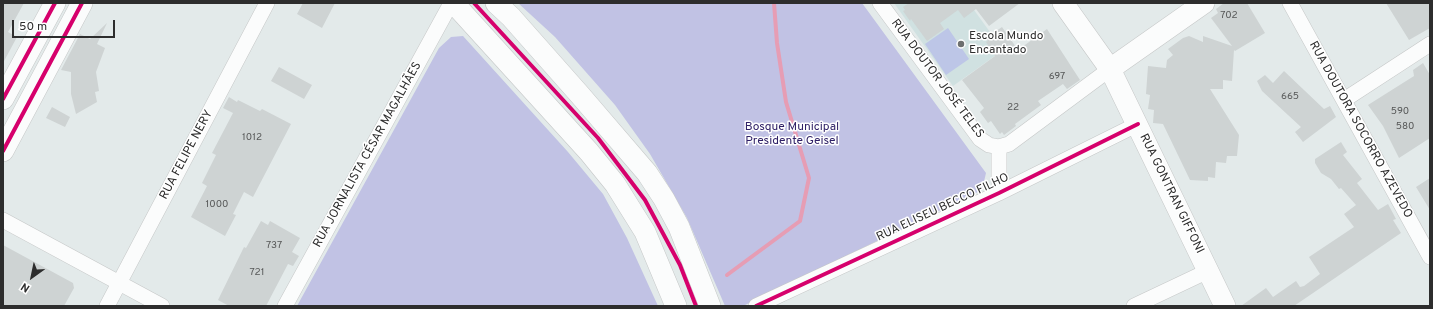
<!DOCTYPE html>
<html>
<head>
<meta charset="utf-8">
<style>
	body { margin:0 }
	#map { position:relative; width:1433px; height:309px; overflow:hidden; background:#e3eaea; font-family:Overpass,sans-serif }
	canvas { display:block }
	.frame { position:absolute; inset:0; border:4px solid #2d2d2d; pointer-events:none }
	.north { position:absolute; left:12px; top:257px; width:40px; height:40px; -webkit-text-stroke:3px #fff; paint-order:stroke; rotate:213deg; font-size:11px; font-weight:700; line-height:16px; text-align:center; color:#2d2d2d }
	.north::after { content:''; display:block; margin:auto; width:14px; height:18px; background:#2d2d2d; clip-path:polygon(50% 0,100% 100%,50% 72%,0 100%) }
	.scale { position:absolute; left:12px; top:20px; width:103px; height:18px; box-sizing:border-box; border:2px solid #2d2d2d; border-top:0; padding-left:5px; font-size:12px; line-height:14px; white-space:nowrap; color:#2d2d2d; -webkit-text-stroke:3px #fff; paint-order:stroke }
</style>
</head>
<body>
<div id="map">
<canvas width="1433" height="309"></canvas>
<div class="frame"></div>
<div class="north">N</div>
<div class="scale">50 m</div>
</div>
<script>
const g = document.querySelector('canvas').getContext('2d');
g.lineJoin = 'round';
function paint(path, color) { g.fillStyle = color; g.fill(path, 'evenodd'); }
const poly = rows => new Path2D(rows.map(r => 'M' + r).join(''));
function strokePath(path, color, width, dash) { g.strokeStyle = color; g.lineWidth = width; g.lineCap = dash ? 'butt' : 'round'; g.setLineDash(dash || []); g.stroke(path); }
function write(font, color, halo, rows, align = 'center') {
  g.font = font + ' Overpass,sans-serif'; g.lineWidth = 3; g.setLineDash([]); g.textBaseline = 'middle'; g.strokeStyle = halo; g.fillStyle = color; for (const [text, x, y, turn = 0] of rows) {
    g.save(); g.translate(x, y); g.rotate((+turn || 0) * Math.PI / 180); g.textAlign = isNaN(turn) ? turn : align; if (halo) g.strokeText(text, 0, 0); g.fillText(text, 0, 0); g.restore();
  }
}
const education = poly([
	[894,3,969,3,1003,50,953,86]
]);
const green = poly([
	[518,3,862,3,986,173,982,190,743,306,725,306,687,218,650,154,615,105,555,37],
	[463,36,568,152,603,194,627,238,658,306,297,306,439,48,451,37]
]);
const pitch = poly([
	[948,28,969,59,946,75,925,44]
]);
const stream = poly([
	[727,275,800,221,809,178,786,102,777,43,774,3]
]);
const building = poly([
	[3,3,24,3,8,32,17,37,3,63],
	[303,3,335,3,322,28,297,14],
	[909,3,1020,3,989,26,976,9,964,18,958,10,940,23,944,29,927,41,911,19,910,21,903,11,905,10,903,7],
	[1224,3,1247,3,1265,33,1235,51,1234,50,1232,81,1223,80,1223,89,1210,89,1239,135,1237,156,1227,156,1226,163,1216,162,1215,178,1208,177,1208,181,1190,180,1163,124,1153,123,1154,110,1148,109,1150,95,1146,94,1148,66,1166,68,1167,60,1173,55,1168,49,1183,38,1189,36,1203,42,1203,36,1232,46,1211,18,1218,13,1216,9],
	[1386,3,1430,3,1430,28,1409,40],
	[107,23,97,44,105,48,96,72,99,91,95,92,97,102,76,114,71,94,71,72,61,70,80,34,90,39],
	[1002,27,1018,50,1047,29,1080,80,1067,89,1063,84,1038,101,1041,105,1015,124,1016,126,1004,135,1002,132,1000,134,991,121,988,123,980,112,984,108,962,80,995,56,986,42,988,41,986,38],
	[1423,63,1430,75,1430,138,1399,158,1383,126,1368,105,1414,76,1413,70],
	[279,67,312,85,304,99,271,81],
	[1284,71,1324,109,1330,106,1336,117,1303,142,1295,132,1301,127,1262,91,1257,81,1265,75,1273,83],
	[229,97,237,102,238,100,260,111,262,109,291,124,253,197,244,192,233,214,236,215,225,236,191,217,207,186,202,183,216,155,212,153,233,113,223,108],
	[52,107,70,117,65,127,46,118],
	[1341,142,1347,152,1343,155,1362,179,1357,183,1378,210,1388,204,1396,219,1393,220,1401,233,1294,306,1241,306,1266,288,1273,297,1296,281,1300,287,1304,286,1320,274,1309,257,1354,227,1344,214,1356,205,1341,188,1339,189,1331,179,1321,173,1315,163,1315,159],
	[1430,178,1430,210,1416,187],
	[261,221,268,225,270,221,300,238,292,252,299,256,293,266,288,264,266,306,229,306,218,300,244,247,246,248],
	[3,245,73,283,74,288,64,306,3,306]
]);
const street = poly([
	[880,3,980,139,989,145,999,147],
	[1290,3,1430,257],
	[1344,100,1430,44],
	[999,147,1009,144,1110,69],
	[999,193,999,147],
	[3,220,162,306],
	[107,306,267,3],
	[285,306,450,5],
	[756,306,999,193,1138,124],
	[1134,306,1208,271]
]);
const secondary = poly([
	[496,3,511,17,580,95,647,173,664,199,679,227,710,306],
	[1063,3,1110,69,1225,306],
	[459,9,589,152,615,184,645,232,676,306],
	[1110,69,1204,3],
	[3,99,55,3],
	[3,151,82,3]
]);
const cycleway = poly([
	[474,3,598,138,645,200,680,265,696,306],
	[3,99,55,3],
	[3,151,82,3],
	[756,306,999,193,1138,124]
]);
const markers = [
	[961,44,4,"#6d6f6f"]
];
const numberNames = [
	["702",1229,16],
	["697",1057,77],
	["665",1290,97],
	["22",1013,108],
	["590",1400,112],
	["580",1405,127],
	["1012",252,138],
	["1000",217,205],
	["737",274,246],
	["721",257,273]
];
const poiNames = [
	["Escola Mundo",969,37],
	["Encantado",969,51]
];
const streetNames = [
	["RUA DOUTOR JOSÉ TELES",937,79,53],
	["RUA DOUTORA SOCORRO AZEVEDO",1360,130,61],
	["RUA FELIPE NERY",187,155,-62],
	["RUA JORNALISTA CÉSAR MAGALHÃES",368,155,-61],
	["RUA GONTRAN GIFFONI",1171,194,64],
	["RUA ELISEU BECCO FILHO",943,208,-25]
];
const parkNames = [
	["Bosque Municipal",792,128],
	["Presidente Geisel",792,142]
];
paint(education, '#d0e1e1');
paint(green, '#c1c2e4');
paint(pitch, '#bdc6e7');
strokePath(stream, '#e69db4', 4);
paint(building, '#ced3d3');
strokePath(street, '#c5c7c7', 16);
strokePath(secondary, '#c5c7c7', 22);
strokePath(street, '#fbfcfc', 15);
strokePath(secondary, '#fbfcfc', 21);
strokePath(cycleway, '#d6006c', 4);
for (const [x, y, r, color] of markers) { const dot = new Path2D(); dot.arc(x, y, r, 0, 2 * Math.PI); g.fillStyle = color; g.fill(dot); strokePath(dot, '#fff', 1.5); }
write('10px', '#565757', null, numberNames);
write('12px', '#2d2d2d', '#fff', poiNames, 'left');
write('12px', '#2d2d2d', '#fff', streetNames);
write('12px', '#2f2066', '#fff', parkNames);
</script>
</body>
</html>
